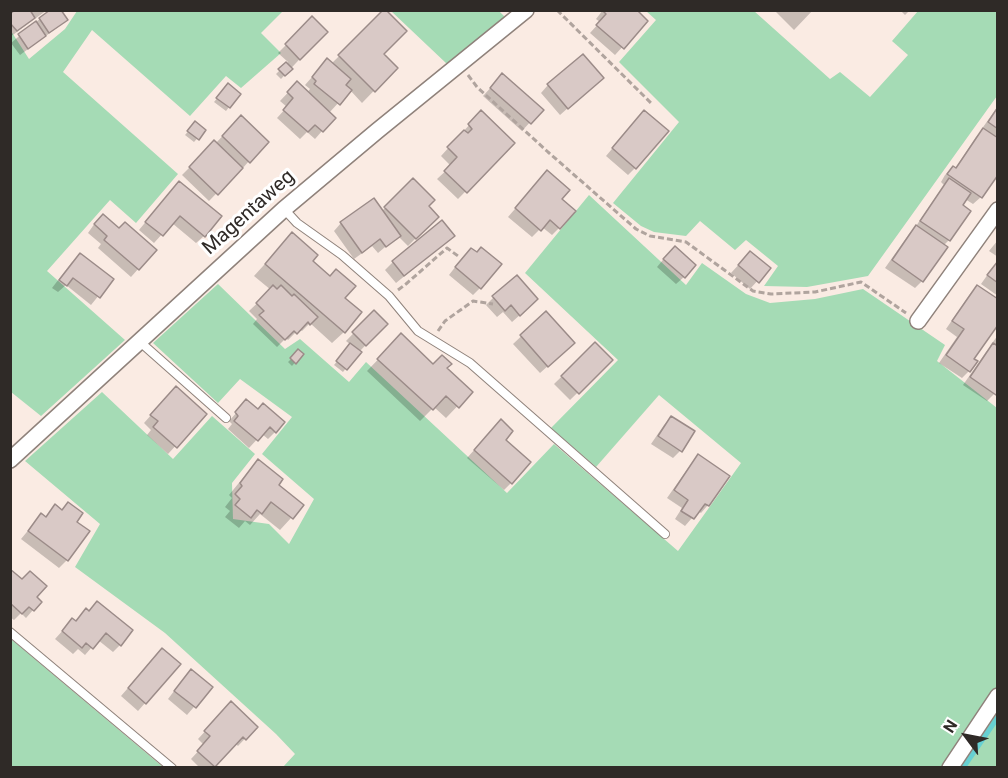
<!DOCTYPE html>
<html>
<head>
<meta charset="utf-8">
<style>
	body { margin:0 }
	#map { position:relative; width:1008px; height:778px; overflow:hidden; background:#faebe3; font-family:Roboto,sans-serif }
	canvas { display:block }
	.frame { position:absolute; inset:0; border:12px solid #2f2a27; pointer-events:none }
	.north { position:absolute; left:936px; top:706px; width:60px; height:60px; -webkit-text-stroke:4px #fff; paint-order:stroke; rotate:302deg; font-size:16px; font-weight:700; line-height:24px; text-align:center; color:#2f2a27 }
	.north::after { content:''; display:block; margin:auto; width:21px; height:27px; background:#2f2a27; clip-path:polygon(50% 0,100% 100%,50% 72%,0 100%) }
</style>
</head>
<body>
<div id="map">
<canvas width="1008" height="778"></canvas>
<div class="frame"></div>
<div class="north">N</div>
</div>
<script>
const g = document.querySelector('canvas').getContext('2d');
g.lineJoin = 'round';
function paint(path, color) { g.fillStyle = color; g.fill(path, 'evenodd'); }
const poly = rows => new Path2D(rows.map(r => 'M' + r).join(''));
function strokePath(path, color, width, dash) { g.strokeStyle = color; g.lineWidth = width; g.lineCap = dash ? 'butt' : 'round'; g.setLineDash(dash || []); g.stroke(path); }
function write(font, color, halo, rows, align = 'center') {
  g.font = font + ' Roboto,sans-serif'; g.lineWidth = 6; g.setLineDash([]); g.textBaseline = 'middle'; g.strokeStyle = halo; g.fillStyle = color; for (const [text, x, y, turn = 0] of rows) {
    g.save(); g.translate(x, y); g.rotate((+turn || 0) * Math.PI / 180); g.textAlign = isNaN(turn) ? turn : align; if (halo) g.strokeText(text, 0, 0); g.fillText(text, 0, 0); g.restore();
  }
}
const green = poly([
	[77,11,283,11,261,33,281,53,241,88,226,76,190,116,92,30,63,72,178,174,136,223,110,200,47,271,125,340,41,416,11,392,11,31,29,59,65,29],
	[391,11,499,11,505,17,447,64],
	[646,11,754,11,830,79,840,72,870,97,908,55,892,41,918,11,997,11,997,96,868,276,807,287,764,286,778,266,746,240,735,250,700,221,686,236,654,232,641,226,613,203,679,122,619,62,656,20],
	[589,195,686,285,702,263,746,294,770,303,815,299,863,289,945,345,937,361,997,408,997,687,944,767,283,767,295,754,276,734,165,633,75,567,100,524,25,461,102,392,173,459,212,416,255,454,232,483,233,519,269,524,289,544,314,499,262,454,292,417,240,379,218,403,153,343,218,284,285,349,300,339,349,382,366,362,507,493,554,444,678,551,741,463,659,395,596,467,551,428,618,360,525,273],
	[11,639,163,767,11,767],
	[997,703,997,767,955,767]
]);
const shadow = poly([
	[18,10,47,10,10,37,10,16],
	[603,10,646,21,615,55,590,33,600,22,596,19],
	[774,10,813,10,794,30],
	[900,10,910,10,905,15],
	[385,11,382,54,396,68,362,103,350,90,329,113,322,131,315,139,307,132,300,139,277,118,287,107,280,101,297,83,307,93,310,89,305,85,320,68,331,64],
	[42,17,66,19,58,27,20,55,11,43],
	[312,19,325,32,281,79,276,74,288,62,278,53],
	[495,83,541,110,522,131,483,96],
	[548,85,594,85,560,115,541,93],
	[225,89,229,107,226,111,214,102],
	[998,106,998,172,981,197,973,204,965,199,960,206,969,211,949,240,943,246,922,281,915,288,885,268,909,234,914,229,944,185,941,182,945,175,953,168,955,169,976,137,982,131,981,130],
	[481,112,513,143,458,199,437,179,451,166,441,156],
	[637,119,635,168,628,175,606,156],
	[233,125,249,161,242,169,241,168,209,201,182,175,214,143,215,144],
	[192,127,204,131,194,142,185,135],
	[413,180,427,207,437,217,408,246,398,236,378,253,372,246,354,259,334,231,341,223,382,211],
	[540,180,560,199,559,228,552,235,542,227,532,237,508,217],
	[172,190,204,236,196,243,172,223,154,243,139,230],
	[95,223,119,230,155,250,131,277,98,248,101,244,88,233],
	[292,234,311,261,329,277,343,298,344,332,332,343,310,323,302,331,299,329,288,340,286,338,277,347,253,324,257,319,249,311,271,290,254,276],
	[998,240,998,257,989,251],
	[445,243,396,283,385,270,393,262],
	[80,255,112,279,91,305,66,285,58,292,52,288,72,262],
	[667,255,684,277,676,284,657,267],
	[463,257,480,288,473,295,449,275],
	[743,260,769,268,750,289,731,273],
	[998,260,998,296,981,284],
	[977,287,972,359,969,371,962,378,939,363,957,337,946,329,970,294],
	[494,297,529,307,512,322,503,312,497,317,486,305],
	[374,312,386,324,359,352,343,372,334,365,351,345,346,341],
	[546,313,566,350,540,373,513,344],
	[998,335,998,390,987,401,963,385,986,352,991,346,990,346],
	[595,344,611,360,570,400,554,384],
	[390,347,433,365,445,368,471,392,446,418,434,407,420,421,367,371],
	[299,351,302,354,292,366,288,362],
	[168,396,205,414,168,454,147,435,151,430,144,423],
	[247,401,275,432,268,439,262,434,249,448,228,429,232,424,229,421],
	[671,418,680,451,673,458,651,444,664,425],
	[493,429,504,440,511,483,504,490,467,458],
	[698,456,708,505,701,513,698,511,685,526,675,519,682,508,667,498,691,464],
	[258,461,277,485,302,505,291,518,280,530,260,514,250,525,245,521,239,528,225,517,230,511,225,507,232,498,229,495,247,473],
	[56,506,88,531,67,560,59,568,21,539,41,515,45,518],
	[10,571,40,602,26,618,21,613,14,620,10,617],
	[86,610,120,645,113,652,98,640,85,655,78,649,73,654,55,639,65,628,75,622],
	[155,657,145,703,138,711,121,696],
	[184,678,211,687,187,715,168,699],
	[231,703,256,727,238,746,235,743,212,768,200,768,191,759,204,745,198,739]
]);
const stream = poly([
	[963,768,998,717]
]);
const building = poly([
	[15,10,30,10,35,18,17,31,10,23,10,14,15,10],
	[50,10,61,10,68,20,49,33,39,18,50,10],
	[383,10,386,10,407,31,384,54,398,68,375,92,338,55,383,10],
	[602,10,637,10,648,21,624,49,596,25,606,14,602,10],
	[312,16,328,32,300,60,285,44,312,16],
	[36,21,46,36,28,49,18,34,36,21],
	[583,54,604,78,568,109,547,84,583,54],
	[327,58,351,79,346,85,352,90,340,105,314,84,316,81,312,77,327,58],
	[286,62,293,69,285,76,278,69,286,62],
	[502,73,544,110,531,124,490,88,502,73],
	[297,81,336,118,323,132,315,125,308,132,283,110,293,98,287,92,297,81],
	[228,83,241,94,230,108,216,98,228,83],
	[998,107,998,129,988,122,998,107],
	[481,110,515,143,467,193,444,171,457,157,447,147,464,130,468,133,472,129,468,124,481,110],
	[644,110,669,131,636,169,612,148,644,110],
	[241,115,269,142,250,163,222,136,241,115],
	[195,121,206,130,199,140,187,131,195,121],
	[983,128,998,138,998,175,982,198,947,174,953,166,956,168,983,128],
	[214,140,243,168,218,195,189,167,214,140],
	[547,170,570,190,562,199,576,211,560,229,550,220,541,231,515,208,547,170],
	[413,178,435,200,429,206,439,217,416,239,384,207,413,178],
	[949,178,971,193,963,205,971,211,950,241,920,221,949,178],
	[179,181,222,216,205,237,180,216,163,236,145,222,179,181],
	[374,198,401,236,386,247,380,239,362,253,340,222,374,198],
	[103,214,119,228,125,222,157,250,139,270,104,240,107,236,94,224,103,214],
	[442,220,455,236,404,276,392,261,442,220],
	[916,225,948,247,923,282,892,260,916,225],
	[292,232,318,255,313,261,330,276,336,269,356,286,345,298,362,312,345,333,265,264,292,232],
	[675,246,696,265,685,278,663,259,675,246],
	[481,247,502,264,481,289,455,267,471,248,477,252,481,247],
	[750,251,771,268,759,283,738,265,750,251],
	[80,253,114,279,100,298,73,278,67,286,59,280,80,253],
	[998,261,998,283,987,275,998,261],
	[517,275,538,299,520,316,511,305,505,311,492,296,517,275],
	[273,285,277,289,281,285,292,296,294,294,318,317,310,325,308,322,297,334,294,331,285,340,259,315,264,311,256,303,273,285],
	[977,285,998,299,998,325,974,359,978,361,970,372,946,355,964,329,952,321,977,285],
	[374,310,388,324,366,346,352,332,374,310],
	[546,311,575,343,548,367,520,335,546,311],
	[401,333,433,364,442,355,452,364,447,368,473,392,459,408,446,396,433,410,377,359,401,333],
	[595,342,613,360,579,394,561,376,595,342],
	[350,343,362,352,347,370,336,361,350,343],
	[993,343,998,346,998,392,996,395,970,377,993,343],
	[298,349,304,354,296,364,290,358,298,349],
	[176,386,207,414,177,448,153,427,158,421,150,415,176,386],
	[246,399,258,409,263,403,285,422,276,433,270,427,258,441,234,421,238,416,235,412,246,399],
	[671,416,695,431,682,452,658,436,671,416],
	[501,419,513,431,506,440,531,462,512,484,474,450,501,419],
	[698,454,730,476,709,506,705,504,694,519,681,511,688,500,674,490,698,454],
	[258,459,283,479,279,485,304,505,293,519,271,502,262,514,257,510,251,518,235,505,240,499,235,494,242,486,240,483,258,459],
	[68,502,83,513,77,522,90,531,68,561,28,531,41,513,46,517,55,504,62,510,68,502],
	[10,569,22,579,30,571,47,586,37,597,42,602,34,611,29,607,22,614,10,603,10,569],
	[97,601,133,630,121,646,106,633,93,649,86,643,82,648,62,631,72,618,76,621,86,608,89,611,97,601],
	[162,648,181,664,146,704,128,688,162,648],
	[191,669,213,687,196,708,174,691,191,669],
	[231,701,258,727,246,740,243,737,215,767,197,751,210,736,204,731,231,701]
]);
const path = poly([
	[557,10,652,104],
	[468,75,477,87,548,152,636,229,650,236,686,242,753,291,771,294,815,292,861,282,906,313],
	[398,290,406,284,447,248,458,256],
	[438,331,445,321,473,301,493,304]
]);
const service = poly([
	[284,209,297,223,342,255,389,296,418,331,470,363,665,534],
	[139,341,226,418],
	[10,632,172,768]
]);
const minor = poly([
	[918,321,998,210],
	[10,460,284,209,377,131,526,10],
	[950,768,998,696]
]);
const streetNames = [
	["Magentaweg",249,213,-42]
];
paint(green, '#a5dbb5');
paint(shadow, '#0003');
strokePath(stream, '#67d0d2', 5);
paint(building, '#d9c9c6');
strokePath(building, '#9b8b88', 1.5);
strokePath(service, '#8f827b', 10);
strokePath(minor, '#8f827b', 18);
strokePath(path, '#b0a49e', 3, [6, 3]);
strokePath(service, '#fff', 8);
strokePath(minor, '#fff', 15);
write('20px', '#2f2a27', '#fff', streetNames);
</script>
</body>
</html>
